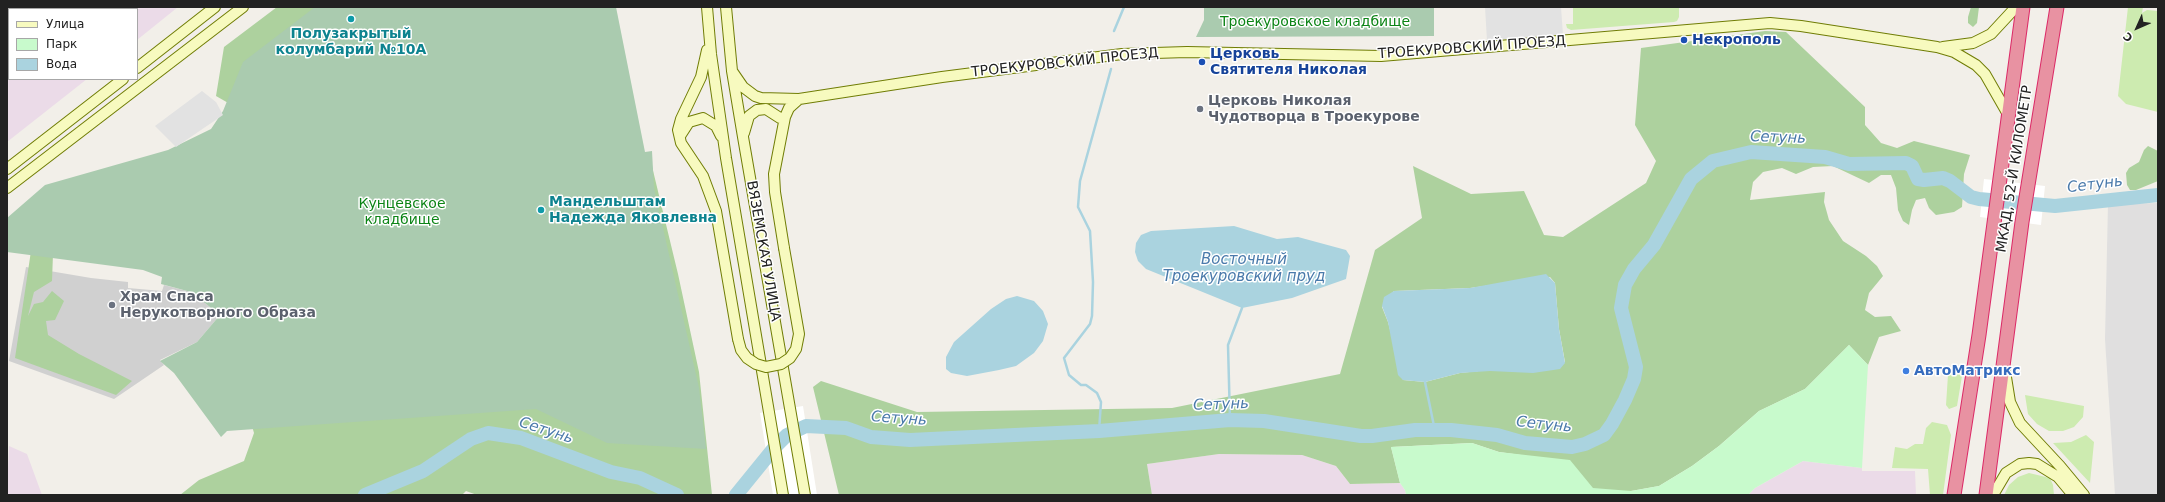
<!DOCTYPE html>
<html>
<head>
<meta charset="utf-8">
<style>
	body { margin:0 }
	#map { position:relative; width:2165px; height:502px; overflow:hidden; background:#f2efe9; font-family:"DejaVu Sans",sans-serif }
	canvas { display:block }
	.frame { position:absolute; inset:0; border:8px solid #222; pointer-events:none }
	.legend { position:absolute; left:8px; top:8px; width:130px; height:72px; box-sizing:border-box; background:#fff; border:1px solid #a7a7a7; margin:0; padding:5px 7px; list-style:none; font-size:12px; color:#222 }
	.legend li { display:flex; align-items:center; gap:8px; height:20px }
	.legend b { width:20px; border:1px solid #a7a7a7 }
	.north { position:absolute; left:2117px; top:8px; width:40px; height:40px; -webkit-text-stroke:3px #fff; paint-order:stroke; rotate:225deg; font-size:11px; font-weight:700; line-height:16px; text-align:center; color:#222 }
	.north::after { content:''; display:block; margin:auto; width:14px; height:18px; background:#222; clip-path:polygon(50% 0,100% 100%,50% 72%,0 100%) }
</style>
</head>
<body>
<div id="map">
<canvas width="2165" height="502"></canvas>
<div class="frame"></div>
<ul class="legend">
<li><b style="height:5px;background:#f7fabf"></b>Улица</li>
<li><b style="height:11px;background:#c8facc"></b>Парк</li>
<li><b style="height:11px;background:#aad3df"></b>Вода</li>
</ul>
<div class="north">С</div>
</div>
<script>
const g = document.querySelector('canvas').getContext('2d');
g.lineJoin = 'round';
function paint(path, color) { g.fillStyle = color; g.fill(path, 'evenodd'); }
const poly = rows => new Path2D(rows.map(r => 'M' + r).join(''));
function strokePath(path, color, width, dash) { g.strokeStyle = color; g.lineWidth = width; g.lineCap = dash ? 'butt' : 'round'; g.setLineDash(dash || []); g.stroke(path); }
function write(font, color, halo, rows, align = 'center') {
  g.font = font + ' "DejaVu Sans",sans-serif'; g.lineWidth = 3; g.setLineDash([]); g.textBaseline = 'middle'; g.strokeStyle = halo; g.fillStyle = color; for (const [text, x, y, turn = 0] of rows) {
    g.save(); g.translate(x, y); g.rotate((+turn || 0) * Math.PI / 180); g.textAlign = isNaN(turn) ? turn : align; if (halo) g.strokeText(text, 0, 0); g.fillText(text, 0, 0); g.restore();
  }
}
const residential = poly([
	[2158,203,2158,495,2115,495,2105,339,2108,204]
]);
const industrial = poly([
	[7,7,178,7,137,40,137,9,9,9,9,79,87,79,7,142],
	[9,446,27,454,42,495,7,495],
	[1219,454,1302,455,1336,466,1350,484,1400,483,1405,490,1406,495,1152,495,1147,464],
	[1803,461,1862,468,1862,471,1915,471,1916,495,1748,495,1755,488]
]);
const religious = poly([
	[26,267,91,278,128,282,128,288,162,291,164,285,191,292,220,315,197,342,160,360,164,365,114,399,9,361]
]);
const grass = poly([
	[1573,7,1679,7,1679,17,1677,21,1674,22,1571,30,1567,28,1566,24,1573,24],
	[2128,7,2143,7,2142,13,2147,10,2158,11,2158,112,2126,104,2118,96],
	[1955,371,1962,376,1957,406,1949,409,1946,405,1948,375],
	[2025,395,2084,406,2083,417,2074,427,2063,431,2049,431,2037,424,2028,414],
	[1932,422,1947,425,1951,435,1943,495,1930,495,1928,469,1892,468,1895,447,1907,449,1915,444,1923,444,1926,428],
	[2086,435,2094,442,2090,483,2053,443,2071,442],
	[2029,473,2050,478,2053,485,2054,495,2004,495,2009,485,2018,477]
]);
const forest = poly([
	[277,7,604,7,630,151,649,154,678,274,699,372,712,495,477,495,466,491,462,495,180,495,199,480,244,461,254,433,252,426,197,345,222,315,170,273,53,254,52,281,34,292,28,316,34,304,43,302,52,291,64,301,55,320,46,321,48,335,79,354,132,381,116,395,15,358,31,251,7,221,175,151,226,124,230,104,216,96,224,47],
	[1971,7,1979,7,1977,23,1973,27,1968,23,1968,17],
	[1765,31,1786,32,1865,107,1865,125,1881,143,1897,148,1914,141,1970,155,1964,174,1962,207,1954,212,1936,215,1929,208,1925,198,1916,200,1912,210,1909,225,1903,221,1898,210,1896,188,1891,175,1881,175,1869,183,1833,166,1813,167,1796,174,1782,168,1763,172,1753,182,1750,200,1825,192,1824,202,1829,220,1843,241,1866,256,1877,266,1883,276,1869,293,1865,310,1875,317,1891,316,1901,331,1879,337,1868,365,1849,345,1805,389,1759,411,1719,446,1692,466,1659,486,1631,491,1630,495,1532,495,1521,455,1499,452,1472,443,1391,447,1400,483,1350,484,1336,466,1302,455,1219,454,1147,464,1152,495,839,495,813,387,821,381,917,412,1172,408,1340,374,1375,250,1422,218,1413,166,1471,194,1524,191,1544,235,1563,237,1646,183,1656,161,1635,125,1641,48],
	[1550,277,1555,283,1559,329,1565,362,1460,373,1425,382,1403,380,1388,322,1382,307,1394,291,1470,288],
	[2148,146,2158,151,2158,181,2136,190,2130,190,2127,185,2126,173,2129,168,2139,162,2144,150]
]);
const cemetery = poly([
	[315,7,616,7,645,152,652,151,654,188,699,388,706,449,607,443,536,409,227,431,221,437,174,373,160,361,197,342,220,315,191,292,161,284,162,277,143,270,7,252,7,218,45,185,168,150,211,129,223,111,243,62],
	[1204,7,1434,7,1434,36,1196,37,1204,20]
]);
const park = poly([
	[1849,345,1868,365,1862,468,1803,461,1755,488,1748,495,1406,495,1405,490,1400,483,1391,447,1472,443,1499,452,1570,460,1593,488,1631,491,1659,486,1692,466,1719,446,1759,411,1805,389]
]);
const parking = poly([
	[1485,7,1561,7,1563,35,1487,41],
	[202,91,216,102,223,115,176,147,155,126]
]);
const water = poly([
	[1234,226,1277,239,1298,237,1346,250,1350,256,1346,279,1292,298,1242,308,1146,269,1138,261,1135,252,1136,243,1141,235,1151,231],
	[1546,274,1555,283,1559,329,1565,363,1560,369,1533,373,1490,371,1460,373,1425,382,1403,380,1398,375,1388,322,1382,306,1384,297,1394,291,1470,288],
	[1017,296,1034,301,1043,311,1048,324,1043,341,1034,353,1016,366,999,370,967,376,951,373,946,369,946,357,954,342,991,309,1006,299]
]);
const pier = poly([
	[1984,179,2045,186,2041,225,1980,217],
	[803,406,817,495,773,495,760,413]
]);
const stream = poly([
	[1114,31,1124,7],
	[1425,382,1435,431],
	[1230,420,1228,345,1242,308],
	[1099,431,1101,402,1097,393,1086,385,1081,385,1069,375,1064,358,1090,324,1092,316,1093,282,1090,231,1078,207,1080,181,1111,69]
]);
const river = poly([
	[365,495,423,471,471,439,488,433,521,438,611,472,640,478,677,495],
	[736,495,775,447,787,435,806,426,846,428,871,437,910,440,1099,431,1230,420,1264,421,1361,436,1372,436,1415,430,1451,430,1497,435,1525,443,1572,447,1585,444,1604,435,1612,424,1625,400,1634,379,1636,367,1621,308,1625,285,1634,269,1654,245,1691,179,1713,161,1751,152,1825,157,1849,164,1906,163,1912,166,1918,179,1924,180,1943,178,1950,181,1971,197,1979,199,2055,206,2158,195]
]);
const secondary = poly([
	[707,7,711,54,726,158,783,495],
	[726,7,732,71,743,137,805,495],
	[1943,47,1973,43,1991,34,2016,7],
	[707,50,701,77,681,119,678,130,681,143,703,176,716,211,738,339],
	[137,68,215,7],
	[732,71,743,87,755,96,761,98,799,99,942,77,1122,54,1187,52,1381,56,1770,23,1801,26,1937,47,1954,52,1976,65,1985,74,2009,116],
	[744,133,749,116,757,110,766,109,780,118],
	[680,136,689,122,703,118,716,126,721,136],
	[7,169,123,79],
	[7,188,243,7],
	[784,248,775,192,774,174,785,117,789,108,799,99],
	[2005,371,2010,402,2020,423,2060,466,2084,495],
	[1993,495,2006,473,2020,464,2029,463,2037,464,2058,477,2073,495]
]);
const highway = poly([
	[1954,495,1979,335,2023,7],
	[1986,495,2022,222,2057,7]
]);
const secondaryBridge = poly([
	[738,339,741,350,747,358,756,364,766,367,781,364,790,358,796,349,799,334,784,248]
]);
const markers = [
	[351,19,4,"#0f9aa8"],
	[1684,40,4,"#1a4fb4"],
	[1202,62,4,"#1a4fb4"],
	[1200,109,4,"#6b7280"],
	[541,210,4,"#0f9aa8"],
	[112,305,4,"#6b7280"],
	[1906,371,4,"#3f7fe0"]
];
const parkNames = [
	["Троекуровское кладбище",1315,22],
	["Кунцевское",402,204],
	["кладбище",402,220]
];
const cultureNames = [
	["Полузакрытый",351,34],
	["колумбарий №10А",351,50],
	["Мандельштам",549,202,"left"],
	["Надежда Яковлевна",549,218,"left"]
];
const transitNames = [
	["Некрополь",1692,40],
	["Церковь",1210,54],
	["Святителя Николая",1210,70]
];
const streetNames = [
	["ТРОЕКУРОВСКИЙ ПРОЕЗД",1472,48,-4],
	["ТРОЕКУРОВСКИЙ ПРОЕЗД",1065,63,-6],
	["МКАД, 52-Й КИЛОМЕТР",2015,169,-81],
	["ВЯЗЕМСКАЯ УЛИЦА",763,251,80]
];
const worshipNames = [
	["Церковь Николая",1208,101],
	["Чудотворца в Троекурове",1208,117],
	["Храм Спаса",120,297],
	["Нерукотворного Образа",120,313]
];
const shopNames = [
	["АвтоМатрикс",1914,371]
];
const waterNames = [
	["Сетунь",1778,138,2],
	["Сетунь",2095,185,-7],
	["Восточный",1244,260],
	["Троекуровский пруд",1244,277],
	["Сетунь",1221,405,-2],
	["Сетунь",899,419,4],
	["Сетунь",1544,425,6],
	["Сетунь",546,431,18]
];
paint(residential, '#e0dfdf');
paint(industrial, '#ebdbe8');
paint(religious, '#d0d0d0');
paint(grass, '#cdebb0');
paint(forest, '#add19e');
paint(cemetery, '#aacbaf');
paint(park, '#c8facc');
paint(parking, '#e2e2e2');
paint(water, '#aad3df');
paint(pier, '#fff');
strokePath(stream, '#aad3df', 2.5);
strokePath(river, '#aad3df', 14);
strokePath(secondary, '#707d05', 12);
strokePath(highway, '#dc2a67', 15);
strokePath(secondary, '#f7fabf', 10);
strokePath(highway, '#e892a2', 13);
strokePath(secondaryBridge, '#707d05', 12, []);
strokePath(secondaryBridge, '#f7fabf', 10);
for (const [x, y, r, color] of markers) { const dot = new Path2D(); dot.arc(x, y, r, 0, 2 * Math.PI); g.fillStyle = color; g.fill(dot); strokePath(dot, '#fff', 1.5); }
write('14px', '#0c8416', '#fff', parkNames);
write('bold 14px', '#0d838f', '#fff', cultureNames);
write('bold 14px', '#164399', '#fff', transitNames, 'left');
write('14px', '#222', '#fff', streetNames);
write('bold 14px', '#5b616d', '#fff', worshipNames, 'left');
write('bold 14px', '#366cbe', '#fff', shopNames, 'left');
write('italic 15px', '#4a7aab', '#fff', waterNames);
</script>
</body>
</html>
